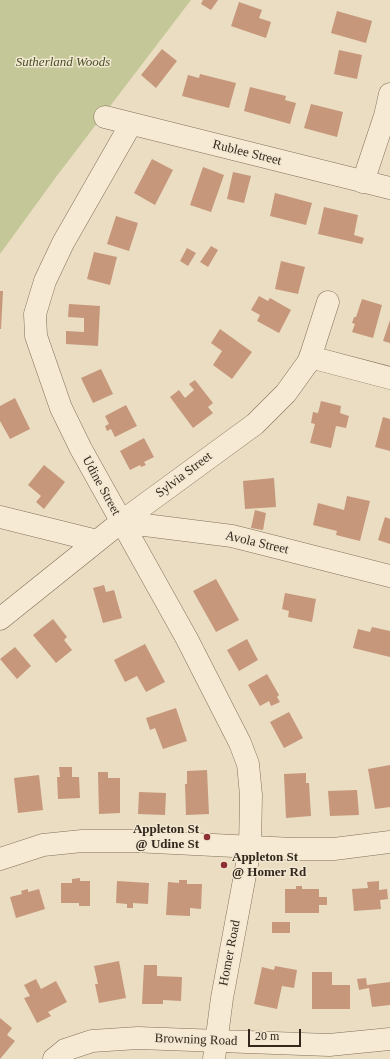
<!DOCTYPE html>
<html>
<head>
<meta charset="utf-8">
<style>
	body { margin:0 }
	#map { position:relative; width:390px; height:1059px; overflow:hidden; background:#eaddc2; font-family:"Times New Roman",serif }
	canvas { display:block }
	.scale { position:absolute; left:248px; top:1029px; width:53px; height:18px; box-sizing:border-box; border:2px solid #34281e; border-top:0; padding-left:5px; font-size:12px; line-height:14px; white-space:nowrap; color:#34281e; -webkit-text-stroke:3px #f2e7d1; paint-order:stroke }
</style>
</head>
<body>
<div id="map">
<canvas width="390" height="1059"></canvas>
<div class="scale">20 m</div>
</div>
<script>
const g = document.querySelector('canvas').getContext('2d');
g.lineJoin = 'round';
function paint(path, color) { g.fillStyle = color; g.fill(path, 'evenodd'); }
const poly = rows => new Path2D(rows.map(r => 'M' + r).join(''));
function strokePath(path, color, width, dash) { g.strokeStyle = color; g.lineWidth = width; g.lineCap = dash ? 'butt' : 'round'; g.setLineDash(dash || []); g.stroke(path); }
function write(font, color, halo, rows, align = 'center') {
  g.font = font + ' "Times New Roman",serif'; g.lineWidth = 3; g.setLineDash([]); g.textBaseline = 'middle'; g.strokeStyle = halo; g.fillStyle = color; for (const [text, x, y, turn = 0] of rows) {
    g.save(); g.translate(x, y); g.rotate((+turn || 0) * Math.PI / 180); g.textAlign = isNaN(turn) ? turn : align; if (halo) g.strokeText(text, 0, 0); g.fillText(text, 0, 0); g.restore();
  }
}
const green = poly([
	[0,0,191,0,56,177,0,254]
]);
const building = poly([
	[203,0,218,0,211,10,201,4],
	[239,2,262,10,259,18,271,22,266,38,231,26],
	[337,11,372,21,366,43,331,33],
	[162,49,177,61,156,88,141,75],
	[339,50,362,55,357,79,334,74],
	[200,74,236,83,229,108,182,96,188,75,199,78],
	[250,87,286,96,285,100,296,103,290,124,244,111],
	[311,104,343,112,337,137,304,128],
	[152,159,173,170,155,205,134,193],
	[203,167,224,175,211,212,190,205],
	[233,172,251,176,244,203,227,199],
	[275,193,312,203,306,225,270,216],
	[324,207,358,215,354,235,364,238,362,244,318,234],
	[116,216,138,223,129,251,107,244],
	[211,246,218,250,208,267,200,262],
	[187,248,196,253,188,266,180,261],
	[94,252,117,257,110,285,87,279],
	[281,261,305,267,298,294,275,289],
	[0,291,3,291,1,329,0,329],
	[259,296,268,301,270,298,291,310,279,333,257,321,260,315,251,310],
	[362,299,382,305,373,338,352,332,355,324,352,323,354,317,356,317],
	[69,304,100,306,98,346,66,344,66,331,84,332,84,318,68,317],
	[390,320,390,343,383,341],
	[220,329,252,352,232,379,213,365,222,351,211,343],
	[101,369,113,394,93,403,81,378],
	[195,380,213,403,208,407,213,413,193,428,170,397,179,390,185,398,194,390,189,384],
	[15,398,30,429,10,439,0,421,0,406],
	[321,401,341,406,340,413,349,416,346,428,336,426,331,448,310,443,315,424,311,423,313,412,318,413],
	[126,405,137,426,115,437,111,429,107,431,105,426,109,424,105,416],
	[383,417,390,419,390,451,375,447],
	[144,438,154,457,144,462,146,465,141,467,140,465,130,470,120,451],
	[44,465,65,482,44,509,36,502,41,496,28,485],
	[274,478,276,507,245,509,243,481],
	[347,496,370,501,360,541,336,535,337,531,313,525,318,503,344,510],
	[255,510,266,513,263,530,251,528],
	[385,517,390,519,390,544,378,540],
	[216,579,239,620,216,632,193,591],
	[104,585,106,592,114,590,122,618,103,623,93,588],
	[285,593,316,599,312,622,288,617,289,611,282,609],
	[53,619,67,637,64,640,72,650,56,663,33,635],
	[372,627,390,631,390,657,353,648,358,629,370,632],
	[247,639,258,660,239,671,227,650],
	[145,644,165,682,146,692,137,676,125,682,114,660],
	[15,647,31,666,17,679,0,659],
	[267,674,279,695,277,697,280,702,271,706,269,701,260,706,248,685],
	[176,708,187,741,163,749,155,728,150,730,146,718],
	[289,712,303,738,284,748,270,722],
	[390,765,390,807,375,809,368,769],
	[59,767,72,767,72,777,79,777,80,798,58,799,57,777,60,777],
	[207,770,209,814,186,815,185,784,187,784,187,771],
	[98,772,108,772,108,778,120,778,120,813,99,814],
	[306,773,306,783,309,783,311,816,286,818,284,774],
	[39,775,43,810,18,813,14,778],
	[357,790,359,815,330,816,328,791],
	[139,792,166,793,165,815,138,814],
	[80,878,80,881,90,881,90,906,79,906,79,903,61,903,61,883,72,883,72,879],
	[179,880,187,880,187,884,202,884,201,909,190,908,190,916,166,915,168,882,179,883],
	[117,881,149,883,148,904,133,903,133,908,127,908,127,904,116,903],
	[379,881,379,890,387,889,388,899,380,900,381,909,354,911,352,889,368,888,367,882],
	[296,886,302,886,302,889,319,889,319,897,327,897,327,905,319,905,319,913,285,913,285,889,296,889],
	[28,889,28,892,39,889,45,909,16,918,10,897,22,894,21,891],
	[272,922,290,922,290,933,272,933],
	[119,961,126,998,99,1003,95,984,98,984,94,966],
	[144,965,157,965,157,976,182,977,181,1001,163,1000,163,1004,142,1004],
	[275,966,297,970,294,988,282,986,277,1009,254,1004,262,967,274,970],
	[312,972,332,972,332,985,350,985,350,1009,312,1009],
	[366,978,367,985,390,982,390,1005,372,1007,369,988,359,990,357,979],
	[36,979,41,989,56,981,67,1002,48,1012,51,1016,37,1023,24,998,30,996,24,985],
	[0,1018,12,1028,7,1035,15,1041,0,1059]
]);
const minor = poly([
	[105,117,390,188],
	[131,124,63,243,45,281,35,314,36,336,61,408,81,449,187,639,240,743,248,764,251,795,250,848,222,998,214,1059],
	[363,182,385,116,390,94],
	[310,357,390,378],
	[0,517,97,541],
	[121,522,232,536,390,576],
	[0,619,121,522,255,424,286,393,309,361,328,302],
	[0,859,43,845,82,841,134,841,293,849,334,849,390,842],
	[54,1059,65,1050,92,1041,138,1038,329,1045,390,1039]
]);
const markers = [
	[207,837,4,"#8d3034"],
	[224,865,4,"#8d3034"]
];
const parkNames = [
	["Sutherland Woods",63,63]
];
const streetNames = [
	["Rublee Street",247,153,14],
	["Sylvia Street",184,475,-37],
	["Udine Street",101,486,61],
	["Avola Street",257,543,13],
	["Homer Road",230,953,-79],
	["Browning Road",196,1040,2]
];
const poiNames = [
	["Appleton St",199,830],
	["@ Udine St",199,845],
	["Appleton St",232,858,"left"],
	["@ Homer Rd",232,873,"left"]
];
paint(green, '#c4c797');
paint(building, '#c6977b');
strokePath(minor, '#836e5b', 23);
strokePath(minor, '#f6ead5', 22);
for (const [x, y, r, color] of markers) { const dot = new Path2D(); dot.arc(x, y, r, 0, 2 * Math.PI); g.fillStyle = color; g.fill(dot); strokePath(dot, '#f2e7d1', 1.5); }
write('italic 13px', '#464f26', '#f2e7d1', parkNames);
write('13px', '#34281e', '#f2e7d1', streetNames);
write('bold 13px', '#34281e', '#f2e7d1', poiNames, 'right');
</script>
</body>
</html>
